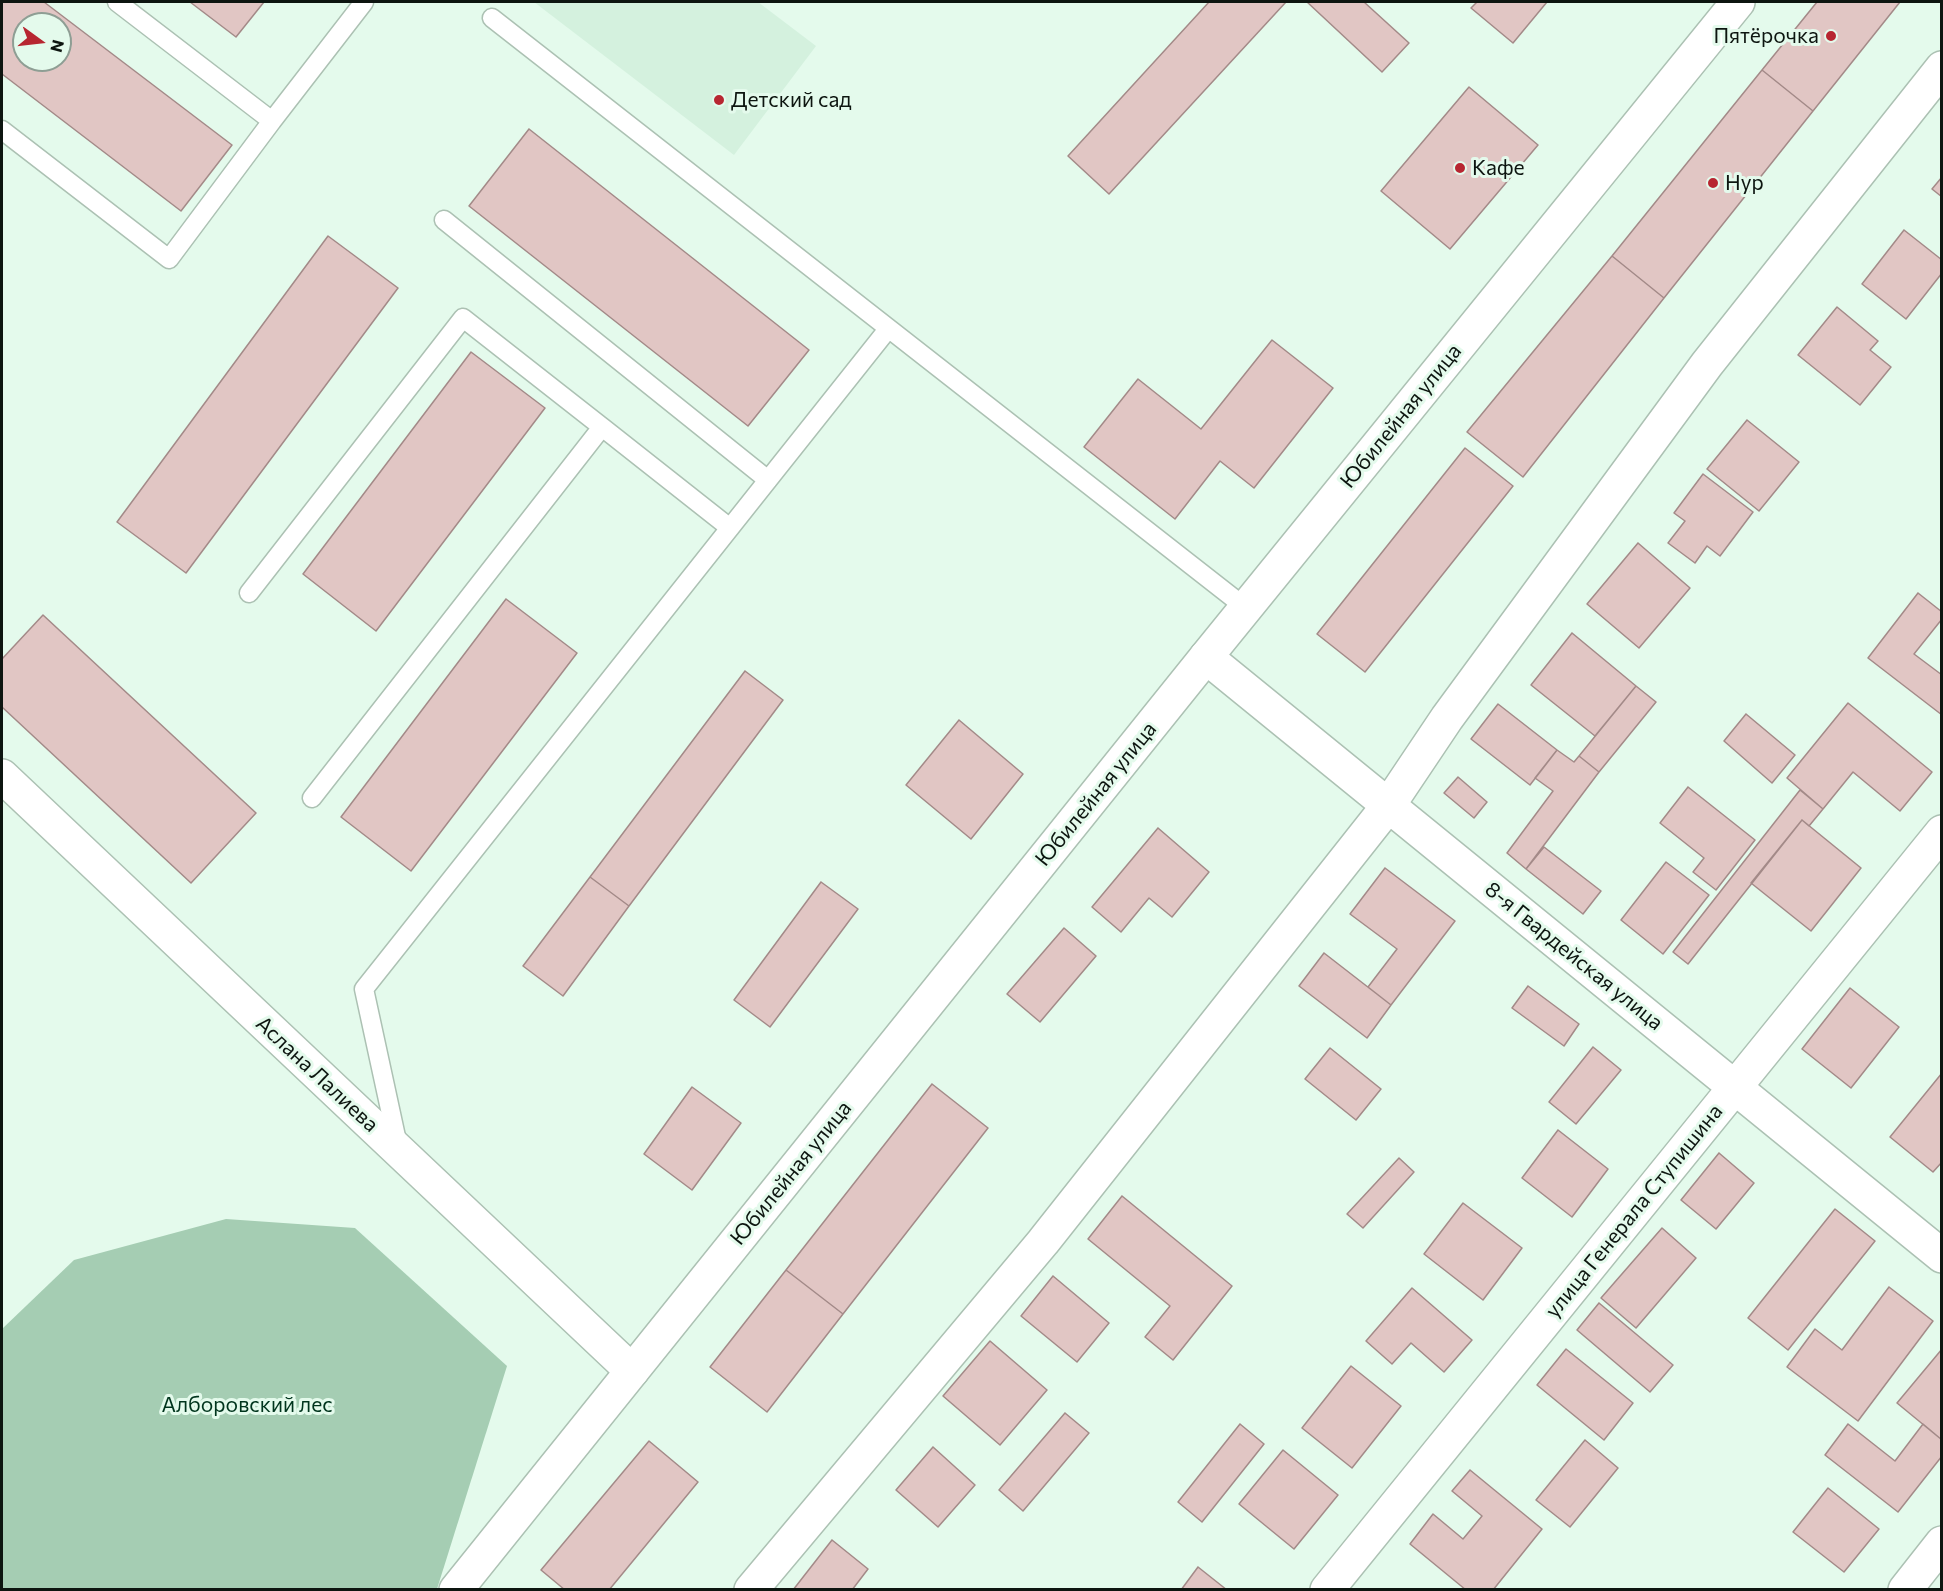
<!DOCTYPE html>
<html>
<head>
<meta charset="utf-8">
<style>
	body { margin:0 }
	#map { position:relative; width:1943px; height:1591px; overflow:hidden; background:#e4faec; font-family:Commissioner,sans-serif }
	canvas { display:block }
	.frame { position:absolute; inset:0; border:3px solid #0d1510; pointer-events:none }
	.north { position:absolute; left:12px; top:12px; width:60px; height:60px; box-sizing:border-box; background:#e4faec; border:2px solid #8e9e94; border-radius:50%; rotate:105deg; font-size:16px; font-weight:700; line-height:24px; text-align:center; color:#0d1510 }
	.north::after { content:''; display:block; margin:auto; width:21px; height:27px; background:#b72631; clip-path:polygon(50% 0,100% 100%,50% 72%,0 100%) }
</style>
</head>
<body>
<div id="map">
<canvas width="1943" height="1591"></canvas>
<div class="frame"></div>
<div class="north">N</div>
</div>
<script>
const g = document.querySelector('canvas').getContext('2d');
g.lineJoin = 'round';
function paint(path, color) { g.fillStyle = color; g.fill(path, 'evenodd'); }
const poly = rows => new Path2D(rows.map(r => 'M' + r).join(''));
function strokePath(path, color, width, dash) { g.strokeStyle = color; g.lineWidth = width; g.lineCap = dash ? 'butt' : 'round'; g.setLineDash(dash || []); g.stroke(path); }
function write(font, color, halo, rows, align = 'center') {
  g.font = font + ' Commissioner,sans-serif'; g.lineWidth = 6; g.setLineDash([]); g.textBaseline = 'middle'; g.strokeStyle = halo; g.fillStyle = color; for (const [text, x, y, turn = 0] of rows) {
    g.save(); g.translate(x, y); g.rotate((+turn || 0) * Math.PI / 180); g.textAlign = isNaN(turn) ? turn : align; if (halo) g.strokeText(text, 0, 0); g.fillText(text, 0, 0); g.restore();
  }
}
const built = poly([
	[534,2,758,2,816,46,734,155]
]);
const forest = poly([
	[226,1219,355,1228,507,1366,437,1589,2,1589,2,1329,74,1260]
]);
const building = poly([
	[2,2,44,2,232,145,181,211,2,74,2,2],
	[24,24,60,24,60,60,24,60,24,24],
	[190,2,264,2,236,37,190,2],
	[1209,2,1286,2,1109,194,1068,156,1209,2],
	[1307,2,1364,2,1409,43,1382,72,1307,2],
	[1477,2,1547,2,1513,43,1471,8,1477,2],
	[1817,2,1900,2,1813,111,1762,70,1817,2],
	[1762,70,1813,111,1664,298,1612,256,1762,70],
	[1469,87,1538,145,1450,249,1381,191,1469,87],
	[529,129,809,350,748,426,469,206,529,129],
	[1942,177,1942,197,1932,189,1942,177],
	[1904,230,1942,260,1942,273,1906,319,1862,284,1904,230],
	[328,236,398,288,186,573,117,522,328,236],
	[1612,256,1664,298,1523,477,1467,432,1612,256],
	[1837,307,1878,341,1870,350,1891,367,1860,405,1798,355,1837,307],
	[1272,340,1333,388,1254,488,1220,461,1175,519,1084,447,1138,379,1201,429,1272,340],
	[471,352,545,408,376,631,303,574,471,352],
	[1747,420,1799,462,1759,511,1707,469,1747,420],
	[1465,448,1513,486,1365,672,1317,634,1465,448],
	[1703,474,1753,512,1720,556,1707,546,1695,563,1668,543,1685,521,1674,513,1703,474],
	[1638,543,1690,588,1639,648,1587,604,1638,543],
	[1918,593,1942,612,1942,619,1914,654,1942,675,1942,715,1868,658,1918,593],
	[506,599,577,653,411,871,341,817,506,599],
	[43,615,256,813,191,883,2,707,2,659,43,615],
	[1572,633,1636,686,1595,736,1531,685,1572,633],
	[745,671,783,700,629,906,590,877,745,671],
	[1636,686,1656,702,1599,772,1579,756,1636,686],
	[1848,703,1932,772,1900,811,1853,772,1823,809,1787,778,1848,703],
	[1498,704,1557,750,1530,785,1471,739,1498,704],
	[1746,714,1795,755,1772,783,1724,741,1746,714],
	[959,720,1023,774,971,839,906,785,959,720],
	[1557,750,1574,762,1579,756,1599,772,1526,869,1507,853,1553,791,1535,778,1557,750],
	[1458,777,1487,802,1474,818,1444,793,1458,777],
	[1688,787,1755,840,1716,890,1693,872,1704,858,1660,823,1688,787],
	[1800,790,1823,809,1809,826,1802,820,1688,964,1673,952,1800,790],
	[1802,820,1861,868,1811,931,1751,883,1802,820],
	[1158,828,1209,872,1172,917,1149,898,1121,932,1092,907,1158,828],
	[1544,847,1601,891,1583,914,1526,869,1544,847],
	[1666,862,1709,895,1663,954,1621,920,1666,862],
	[1385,868,1455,921,1391,1005,1368,987,1397,949,1350,914,1385,868],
	[590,877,629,906,563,996,523,966,590,877],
	[821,882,858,909,770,1027,734,1000,821,882],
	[1064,928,1096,956,1040,1022,1007,994,1064,928],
	[1324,953,1391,1005,1367,1038,1299,986,1324,953],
	[1528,986,1579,1024,1564,1046,1512,1008,1528,986],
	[1850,988,1899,1027,1851,1088,1802,1049,1850,988],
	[1593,1047,1621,1070,1576,1124,1549,1102,1593,1047],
	[1330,1048,1381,1089,1356,1120,1305,1079,1330,1048],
	[1942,1073,1942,1162,1933,1172,1890,1137,1942,1073],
	[932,1084,988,1128,843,1314,786,1270,932,1084],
	[692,1087,741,1123,692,1190,644,1154,692,1087],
	[1558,1130,1608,1169,1572,1217,1522,1178,1558,1130],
	[1719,1153,1754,1183,1716,1229,1681,1200,1719,1153],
	[1399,1158,1414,1172,1363,1228,1347,1214,1399,1158],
	[1122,1196,1232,1286,1173,1360,1145,1337,1170,1306,1088,1239,1122,1196],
	[1463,1203,1522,1248,1483,1300,1424,1254,1463,1203],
	[1835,1209,1875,1241,1788,1350,1748,1318,1835,1209],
	[1662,1228,1696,1258,1636,1328,1601,1298,1662,1228],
	[786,1270,843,1314,767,1412,710,1367,786,1270],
	[1053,1276,1109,1323,1077,1362,1021,1316,1053,1276],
	[1889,1287,1933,1321,1858,1421,1787,1367,1815,1329,1842,1350,1889,1287],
	[1412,1288,1472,1340,1444,1372,1411,1343,1392,1364,1366,1341,1412,1288],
	[1599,1303,1673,1365,1650,1392,1577,1330,1599,1303],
	[990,1341,1047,1390,1000,1445,943,1396,990,1341],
	[1566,1349,1633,1403,1604,1440,1537,1385,1566,1349],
	[1942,1349,1942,1440,1897,1403,1942,1349],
	[1351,1366,1401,1406,1352,1468,1302,1428,1351,1366],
	[1065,1413,1089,1433,1023,1511,999,1490,1065,1413],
	[1240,1424,1264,1444,1202,1522,1178,1502,1240,1424],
	[1848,1424,1895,1461,1923,1424,1942,1440,1942,1456,1898,1512,1825,1455,1848,1424],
	[1585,1440,1618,1468,1570,1527,1536,1500,1585,1440],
	[649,1441,698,1482,609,1590,565,1590,541,1570,649,1441],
	[933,1447,975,1485,938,1527,896,1490,933,1447],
	[1283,1450,1338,1495,1294,1549,1239,1504,1283,1450],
	[1470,1470,1542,1529,1493,1590,1466,1590,1410,1544,1433,1514,1463,1539,1482,1516,1452,1491,1470,1470],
	[1828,1488,1879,1529,1844,1572,1793,1532,1828,1488],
	[832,1540,868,1569,852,1590,793,1590,832,1540],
	[1198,1567,1227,1590,1181,1590,1198,1567]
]);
const lane = poly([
	[117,2,272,121,364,2],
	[492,18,1246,608],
	[2,130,169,259,272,121],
	[444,220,768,480,888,329],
	[249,593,463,318,602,427],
	[312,798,602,427,730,528],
	[398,1146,364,989,768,480]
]);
const street = poly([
	[1206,657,1942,1256],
	[2,776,632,1371],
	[751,1590,1043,1242,1388,806,1447,718,1707,364,1942,68],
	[1327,1590,1942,832],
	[1905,1590,1942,1543]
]);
const secondary = poly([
	[456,1590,1206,657,1738,2]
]);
const markers = [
	[1831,36,6,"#b72631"],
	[719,100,6,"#b72631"],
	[1460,168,6,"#b72631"],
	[1713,183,6,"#b72631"]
];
const poiNames = [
	["Пятёрочка",1819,36,"right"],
	["Детский сад",731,100],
	["Кафе",1472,168],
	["Нур",1725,183]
];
const streetNames = [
	["Юбилейная улица",1401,416,-51],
	["Юбилейная улица",1096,794,-51],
	["8-я Гвардейская улица",1574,956,39],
	["Аслана Лалиева",317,1074,43],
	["Юбилейная улица",791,1173,-51],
	["улица Генерала Ступишина",1634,1211,-51]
];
const parkNames = [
	["Алборовский лес",247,1405]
];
paint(built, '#d4f1de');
paint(forest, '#a5cdb3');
paint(building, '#e1c6c4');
strokePath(building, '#a38a88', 1.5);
strokePath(lane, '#acc1b3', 21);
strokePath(street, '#acc1b3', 36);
strokePath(secondary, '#acc1b3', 36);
strokePath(lane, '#fff', 18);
strokePath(street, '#fff', 33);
strokePath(secondary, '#fff', 33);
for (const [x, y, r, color] of markers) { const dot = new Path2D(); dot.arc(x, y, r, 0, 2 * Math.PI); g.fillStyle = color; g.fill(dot); strokePath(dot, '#e4faec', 2); }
write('21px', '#0d1510', '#e4faec', poiNames, 'left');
write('21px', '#0d1510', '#e4faec', streetNames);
write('21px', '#00351d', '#e4faec', parkNames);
</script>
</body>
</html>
